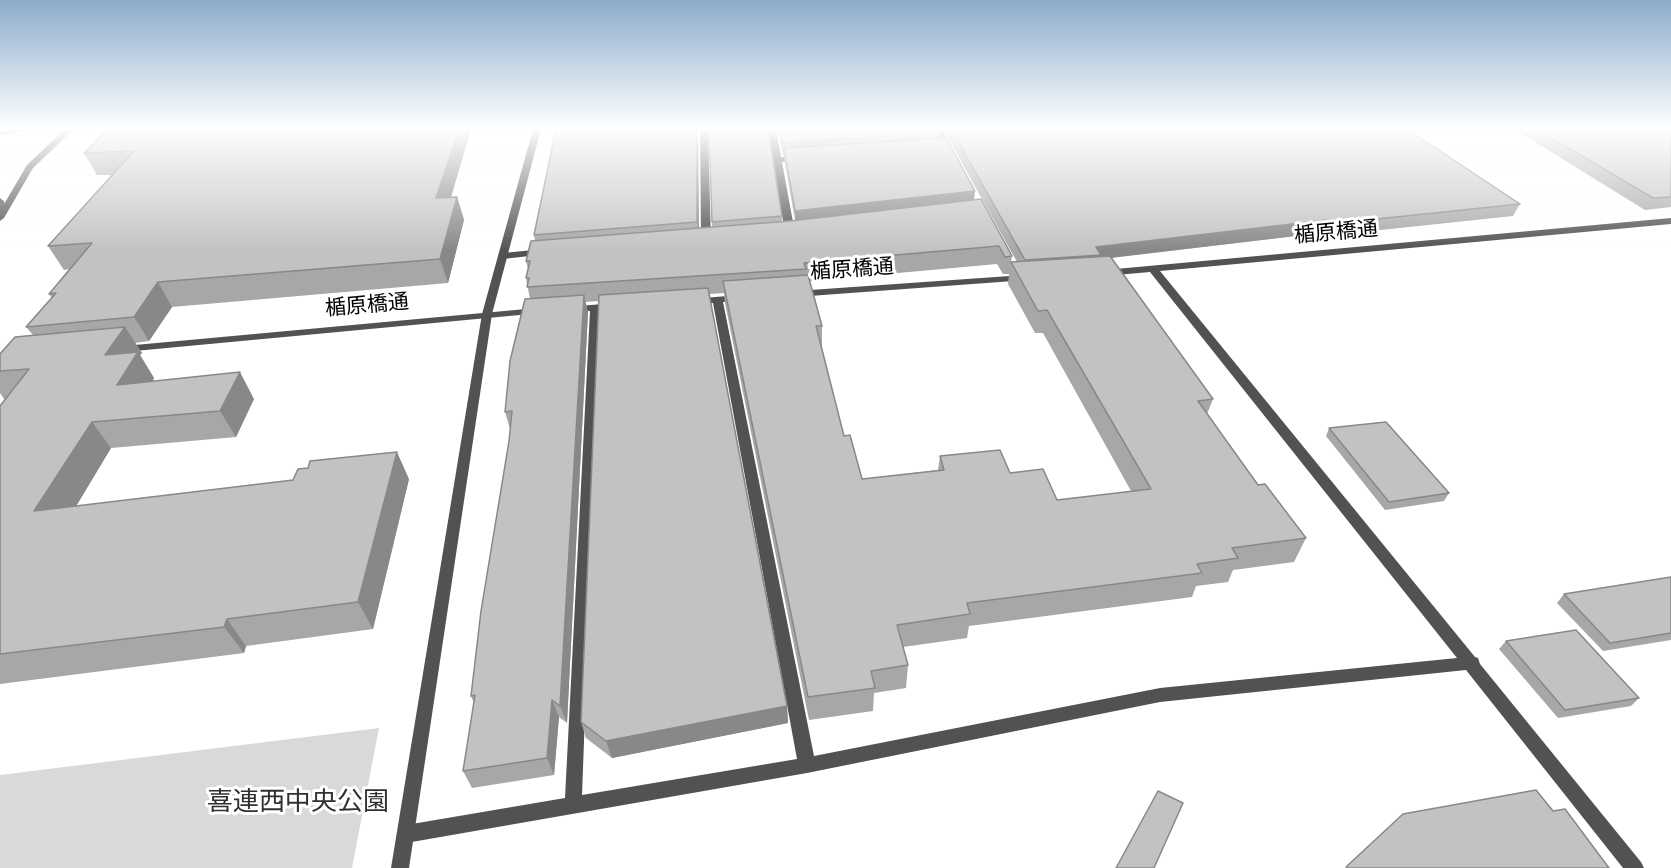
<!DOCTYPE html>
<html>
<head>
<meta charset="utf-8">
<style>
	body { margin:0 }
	canvas { display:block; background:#fff }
</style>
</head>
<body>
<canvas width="1671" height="868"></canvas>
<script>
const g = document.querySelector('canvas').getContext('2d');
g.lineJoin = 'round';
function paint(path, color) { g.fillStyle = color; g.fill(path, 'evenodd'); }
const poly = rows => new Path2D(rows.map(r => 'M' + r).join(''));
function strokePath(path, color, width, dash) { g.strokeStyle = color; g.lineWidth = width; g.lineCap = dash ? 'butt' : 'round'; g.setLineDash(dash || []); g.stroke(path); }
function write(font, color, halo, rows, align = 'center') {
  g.font = font + ' "Space Grotesk","Noto Sans JP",sans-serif'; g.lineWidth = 6; g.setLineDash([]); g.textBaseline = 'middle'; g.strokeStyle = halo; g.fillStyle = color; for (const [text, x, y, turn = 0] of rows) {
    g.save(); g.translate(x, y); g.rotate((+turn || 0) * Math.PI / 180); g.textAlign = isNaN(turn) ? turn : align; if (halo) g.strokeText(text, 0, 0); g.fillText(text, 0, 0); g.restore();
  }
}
const green = poly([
	[379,728,352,868,0,868,0,775]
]);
const service = poly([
	[11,129,37,129,0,135,0,131,11,129]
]);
const minor = poly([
	[700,129,708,129,711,240,706,243,701,240,700,129],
	[768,129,776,129,781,157,800,157,804,159,800,161,782,162,795,233,790,236,785,233,768,129],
	[934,129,942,129,954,151,953,153,947,153,934,129],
	[0,198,4,201,6,212,2,215,0,214,0,198],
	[1671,218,1671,224,1160,271,1475,657,1478,658,1480,664,1641,862,1644,868,1623,868,1466,670,1160,702,807,773,406,843,400,840,397,834,400,828,406,825,565,798,590,311,572,312,567,309,568,307,614,303,619,306,614,309,600,310,582,795,797,759,713,303,695,304,690,301,691,299,740,295,745,298,740,301,723,302,814,756,1160,688,1457,658,1150,272,1105,276,1100,273,1105,270,1671,218],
	[544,249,547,250,547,254,503,259,498,256,503,253,544,249],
	[1024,275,1029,278,1027,280,796,297,791,294,796,291,1024,275],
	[537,308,541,309,541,313,124,352,119,349,124,346,537,308]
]);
const tertiary = poly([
	[65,129,74,129,33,168,4,218,0,221,0,211,27,165,65,129],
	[533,129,541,129,492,314,409,868,391,868,482,314,533,129]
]);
const wall = poly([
	[471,129,451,197,457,197,464,220,448,283,172,307,149,341,135,343,142,353,140,355,154,378,153,381,254,399,236,437,111,448,76,506,409,479,373,629,246,646,244,653,0,684,0,406,6,399,4,399,0,393,0,354,33,335,26,327,52,298,49,294,69,269,64,270,48,246,113,175,97,175,84,153],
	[698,129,699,228,712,227,712,222,782,216,782,221,795,220,785,164,784,155,783,155,778,129,939,129,940,132,940,138,975,191,974,200,1012,256,1011,262,1017,262,943,129,1407,129,1520,204,1513,216,1324,236,1321,233,1111,258,1213,399,1207,414,1258,485,1306,538,1294,562,1233,570,1228,582,1196,586,1192,597,969,626,967,638,903,647,908,665,906,688,874,693,873,711,809,720,725,303,724,293,709,294,787,706,788,723,612,758,586,738,581,722,599,301,585,302,588,312,567,723,559,717,554,775,472,788,463,771,474,703,471,696,509,441,510,429,505,412,530,299,526,278,528,269,526,261,535,241,534,235],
	[997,264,1003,274,1009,274,1008,284,1035,333,1043,333,1131,491,1057,500,1010,473,940,456,938,470,862,479,844,436,822,348,822,326,810,281],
	[1514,129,1671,129,1671,207,1645,210],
	[1329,428,1449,493,1444,501,1385,510,1326,436],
	[1671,577,1671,640,1603,651,1557,603,1564,594],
	[1506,641,1639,698,1631,706,1558,718,1499,649]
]);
const shadedWall = poly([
	[459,129,471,129,444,221,436,198],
	[697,129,698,129,699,235,697,222],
	[975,191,973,207,796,228,795,211],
	[457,197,464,220,448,283,440,259],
	[1326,220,1321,233,1100,259,1101,255,1096,247],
	[158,282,172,307,149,341,134,317],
	[584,295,588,312,567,723,560,706],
	[125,327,142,353,140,355,154,378,134,411,117,385,105,355],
	[240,372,254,399,236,437,220,411],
	[92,422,111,448,57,538,34,511],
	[397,452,409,479,373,629,358,602],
	[227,619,246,646,244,653,224,627],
	[552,700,559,717,554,775,547,758],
	[787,706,788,723,612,758,606,741]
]);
const building = poly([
	[108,129,459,129,436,198,457,197,440,259,158,282,134,317,26,327,56,293,49,294,92,243,48,246,134,151,84,153,108,129],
	[556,129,697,129,697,222,534,235,556,129],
	[709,129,768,129,782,216,712,222,709,129],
	[780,129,939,129,940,132,782,143,780,129],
	[951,129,1407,129,1520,204,1329,224,1326,220,1096,247,1101,255,1025,260,951,129],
	[1536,129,1671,129,1671,197,1653,198,1536,129],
	[946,138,975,191,795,211,784,148,946,138],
	[981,199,1012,256,1005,257,999,246,804,263,806,269,527,287,529,278,526,278,530,261,526,261,531,241,790,221,981,199],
	[1110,256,1213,399,1198,401,1258,485,1265,484,1306,538,1232,548,1238,558,1197,564,1202,573,967,603,970,614,897,625,908,665,871,671,875,688,808,697,723,281,808,275,822,326,816,326,844,436,850,435,862,479,944,470,940,456,1000,450,1010,473,1043,469,1057,500,1151,489,1047,310,1038,311,1011,262,1110,256],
	[708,288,787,706,606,741,581,722,599,295,708,288],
	[584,295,560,706,552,700,547,758,463,771,475,695,471,696,481,611,509,441,512,411,505,412,510,361,525,299,584,295],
	[125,327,105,355,138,352,117,385,240,372,220,411,92,422,34,511,293,480,298,469,308,468,310,461,397,452,358,602,227,619,224,627,0,654,0,406,29,369,0,371,0,354,15,337,125,327],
	[1386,422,1449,493,1389,502,1329,428,1386,422],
	[1671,577,1671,633,1610,643,1564,594,1671,577],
	[1576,630,1639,698,1565,710,1506,641,1576,630],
	[1536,790,1553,811,1565,809,1609,868,1346,868,1347,866,1403,814,1536,790],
	[1158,791,1183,803,1154,868,1116,868,1158,791]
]);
const streetNames = [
	["楯原橋通",1336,233,-5],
	["楯原橋通",852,270,-4],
	["楯原橋通",367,306,-5]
];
const nearParknames = [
	["喜連西中央公園",298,803]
];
paint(green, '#d9d9d9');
paint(service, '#525252');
paint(minor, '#525252');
paint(tertiary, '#525252');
paint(wall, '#a7a7a7');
paint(shadedWall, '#888');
paint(building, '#c2c2c2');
strokePath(building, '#888', 1.5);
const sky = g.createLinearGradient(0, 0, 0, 251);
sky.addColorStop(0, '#8baccb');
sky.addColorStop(0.51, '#fff');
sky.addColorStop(1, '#ffffff00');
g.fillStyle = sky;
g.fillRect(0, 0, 1671, 251);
write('21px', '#000', '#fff', streetNames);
write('26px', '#303030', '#fff', nearParknames);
</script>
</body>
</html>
